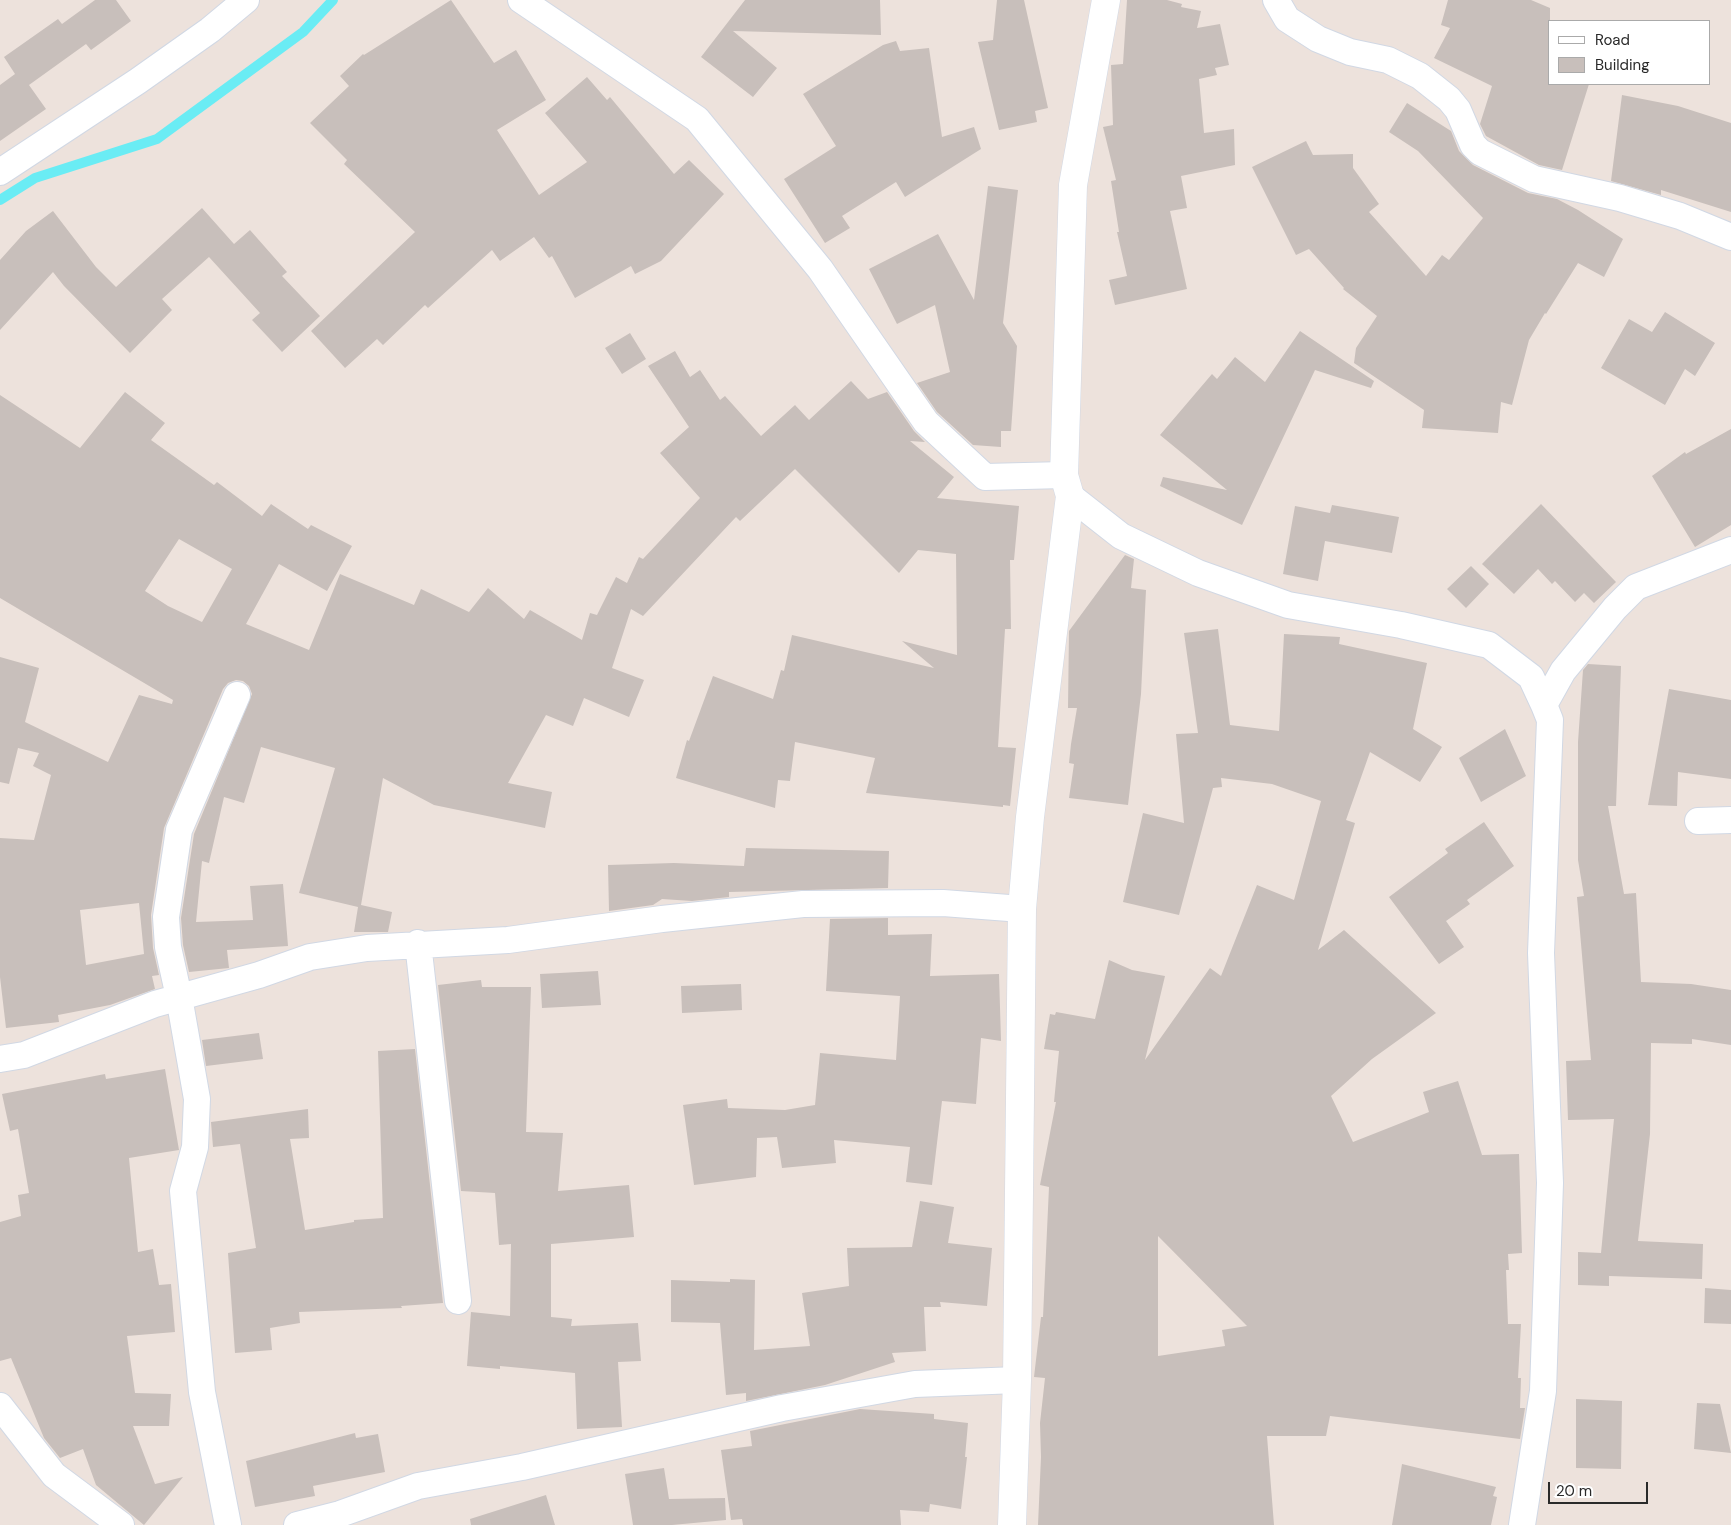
<!DOCTYPE html>
<html>
<head>
<meta charset="utf-8">
<style>
	body { margin:0 }
	#map { position:relative; width:1731px; height:1525px; overflow:hidden; background:#ede2dc; font-family:"DM Sans",sans-serif }
	canvas { display:block }
	.legend { position:absolute; left:1548px; top:20px; width:162px; height:65px; box-sizing:border-box; background:#fff; border:1px solid #aaa; margin:0; padding:6px 9px; list-style:none; font-size:15px; color:#2a2a2a }
	.legend li { display:flex; align-items:center; gap:10px; height:25px }
	.legend b { width:25px; border:1px solid #aaa }
	.scale { position:absolute; left:1548px; top:1482px; width:100px; height:22px; box-sizing:border-box; border:2px solid #2a2a2a; border-top:0; padding-left:6px; font-size:15px; line-height:18px; white-space:nowrap; color:#2a2a2a; -webkit-text-stroke:4px #fff; paint-order:stroke }
</style>
</head>
<body>
<div id="map">
<canvas width="1731" height="1525"></canvas>
<ul class="legend">
<li><b style="height:6px;background:#fff"></b>Road</li>
<li><b style="height:14px;background:#c8bfbb"></b>Building</li>
</ul>
<div class="scale">20 m</div>
</div>
<script>
const g = document.querySelector('canvas').getContext('2d');
g.lineJoin = 'round';
const poly = rows => new Path2D(rows.map(r => 'M' + r).join(''));
function strokePath(path, color, width, dash) { g.strokeStyle = color; g.lineWidth = width; g.lineCap = dash ? 'butt' : 'round'; g.setLineDash(dash || []); g.stroke(path); }
function paint(path, color) { g.fillStyle = color; g.fill(path, 'evenodd'); }
const stream = poly([
	[0,200,35,178,157,139,303,32,333,0]
]);
const building = poly([
	[95,0,116,0,131,21,91,50,86,44,29,85,46,109,0,141,0,85,15,74,4,57,58,19,62,24],
	[451,0,494,63,516,50,546,100,497,130,539,195,587,162,545,113,587,77,607,100,610,97,674,174,689,160,724,194,661,261,635,274,631,266,575,298,552,256,549,258,534,237,500,261,492,250,428,308,425,305,383,345,377,339,345,368,311,331,415,232,344,164,347,160,310,123,349,86,340,76,363,54,364,55],
	[745,0,880,0,881,35,733,31,777,68,753,97,701,57],
	[997,0,1024,0,1048,108,1035,111,1037,122,999,130,978,42,993,40],
	[1127,0,1167,0,1182,4,1181,7,1201,11,1197,28,1220,24,1229,65,1215,68,1217,75,1199,79,1204,133,1234,129,1235,165,1181,176,1187,208,1170,211,1187,289,1115,305,1109,280,1127,276,1117,232,1119,232,1111,181,1116,180,1103,127,1113,125,1111,65,1123,64],
	[1448,0,1531,0,1550,8,1550,84,1589,84,1562,170,1539,165,1486,136,1480,124,1492,86,1434,58,1450,28,1441,25],
	[896,41,900,51,929,48,942,137,974,127,981,149,905,197,896,182,842,216,850,228,825,243,784,179,836,146,803,94,883,45],
	[1622,95,1678,106,1731,123,1731,212,1661,190,1661,195,1611,181],
	[1407,103,1451,131,1459,151,1473,165,1528,193,1557,199,1578,210,1623,239,1604,277,1578,263,1546,314,1545,313,1529,340,1512,405,1501,402,1498,433,1422,428,1424,410,1354,363,1356,348,1377,316,1343,289,1344,288,1309,249,1296,255,1252,167,1306,141,1313,155,1353,154,1353,168,1379,204,1369,212,1426,276,1442,255,1449,260,1483,218,1418,151,1389,132],
	[988,186,1018,190,1003,323,1017,346,1011,431,1001,431,1001,447,973,445,937,412,917,383,950,372,935,305,897,324,869,269,938,234,974,300],
	[202,208,234,244,250,230,287,272,282,276,320,316,282,352,252,320,260,313,209,257,162,299,172,310,130,353,64,286,53,272,0,330,0,260,26,231,53,211,96,267,116,287],
	[1665,312,1715,343,1695,376,1685,369,1665,405,1601,368,1629,319,1652,332],
	[1300,331,1374,381,1371,388,1315,370,1242,525,1160,486,1163,477,1227,490,1160,435,1212,374,1217,379,1235,357,1265,382],
	[630,333,646,359,622,374,605,348],
	[675,351,690,377,700,370,720,400,725,396,761,436,795,405,809,420,851,381,868,399,887,392,914,431,925,442,910,441,954,477,937,498,1019,506,1014,560,1010,560,1011,629,1005,629,998,747,1016,748,1010,806,1003,805,1003,807,866,793,875,758,795,742,790,781,778,780,775,808,676,778,687,740,689,741,713,676,773,699,781,670,784,671,792,635,934,668,902,641,957,655,956,554,918,550,899,573,795,469,740,521,736,517,643,616,631,609,612,668,644,680,629,717,584,698,573,726,546,715,508,783,552,792,545,828,434,805,383,778,361,905,392,912,388,932,354,932,358,907,299,893,335,768,261,747,244,803,224,797,209,863,202,861,196,922,253,920,250,886,283,884,288,946,227,950,229,968,189,972,183,945,181,918,194,834,252,694,249,686,243,681,236,680,228,683,223,689,164,828,151,915,153,948,159,975,152,976,155,989,110,1005,58,1015,59,1022,6,1028,0,977,0,838,34,840,51,775,33,766,39,753,18,748,9,784,0,782,0,657,39,668,25,722,108,762,139,695,172,704,173,700,0,598,0,395,80,448,125,392,165,423,151,440,214,485,217,482,262,516,271,504,308,529,311,525,352,546,327,591,279,564,246,624,309,650,340,574,414,605,421,589,469,612,488,588,524,619,530,610,582,640,590,613,597,615,616,577,627,583,639,557,643,559,700,498,660,453,689,427,648,366],
	[179,539,232,569,202,622,168,606,145,591],
	[139,903,144,954,86,965,80,910],
	[1731,429,1731,525,1695,547,1652,476,1685,452,1686,454],
	[1541,504,1616,582,1594,603,1584,593,1575,602,1555,581,1552,584,1538,569,1514,594,1482,564],
	[1332,505,1399,517,1392,553,1325,541,1318,581,1283,574,1295,506,1330,513],
	[1125,555,1134,559,1131,588,1146,590,1141,694,1128,805,1069,798,1074,764,1069,763,1071,744,1077,708,1068,708,1069,631],
	[1471,566,1489,584,1466,608,1447,589],
	[1218,629,1230,725,1279,731,1284,634,1340,637,1339,644,1427,663,1413,729,1442,747,1420,782,1370,752,1346,820,1355,823,1318,950,1344,930,1436,1013,1372,1059,1331,1096,1353,1142,1429,1112,1423,1092,1458,1081,1482,1155,1519,1154,1522,1253,1508,1254,1509,1270,1506,1270,1508,1324,1521,1324,1518,1378,1521,1378,1520,1408,1525,1408,1520,1439,1330,1416,1326,1436,1267,1436,1274,1525,1038,1525,1041,1457,1040,1423,1045,1378,1034,1377,1041,1317,1043,1317,1049,1187,1040,1185,1056,1102,1054,1102,1059,1051,1044,1049,1050,1014,1055,1015,1056,1012,1095,1019,1109,960,1132,970,1165,976,1145,1060,1210,968,1221,976,1257,885,1294,900,1321,801,1272,784,1221,778,1222,787,1213,788,1179,915,1123,902,1143,813,1184,823,1176,734,1198,733,1184,633],
	[1158,1236,1247,1326,1222,1330,1225,1346,1158,1356],
	[1588,664,1621,666,1616,806,1608,806,1624,894,1636,893,1641,982,1691,984,1731,990,1731,1045,1692,1039,1692,1044,1651,1043,1650,1134,1638,1241,1703,1244,1702,1279,1609,1276,1609,1286,1578,1285,1578,1252,1601,1253,1614,1119,1568,1120,1566,1061,1591,1060,1577,897,1584,896,1578,860,1578,742,1583,670],
	[1669,689,1731,700,1731,779,1678,772,1677,806,1648,805],
	[1505,729,1526,776,1481,802,1459,758],
	[1484,822,1514,866,1467,900,1470,904,1446,921,1464,947,1439,964,1389,897,1448,853,1445,849],
	[746,848,889,851,888,888,729,892,729,897,692,901,662,899,653,905,609,911,608,865,674,863,744,866],
	[888,918,888,935,932,934,930,976,999,974,1001,1041,981,1038,976,1104,942,1101,932,1185,906,1182,910,1147,834,1140,836,1163,782,1168,777,1137,757,1138,756,1177,694,1185,683,1105,727,1099,728,1108,785,1110,815,1105,820,1053,896,1060,900,996,826,991,830,919],
	[598,971,601,1005,542,1008,540,974],
	[481,980,482,987,531,987,526,1132,563,1133,558,1191,629,1185,634,1237,551,1244,551,1317,572,1319,571,1326,638,1323,641,1361,618,1362,622,1427,577,1429,575,1373,500,1366,500,1369,467,1366,471,1312,510,1316,511,1244,499,1245,495,1193,461,1191,438,985],
	[741,984,742,1010,682,1013,681,986],
	[259,1033,263,1059,206,1066,202,1040],
	[415,1049,443,1303,401,1306,402,1308,299,1312,300,1323,270,1328,272,1350,235,1353,228,1253,256,1248,240,1144,213,1147,211,1122,308,1109,309,1138,290,1139,305,1230,354,1222,354,1220,383,1218,378,1051],
	[165,1069,179,1150,129,1158,138,1252,153,1249,159,1285,171,1284,175,1332,127,1336,135,1393,171,1394,169,1426,133,1426,155,1484,183,1477,144,1525,96,1485,83,1449,60,1458,44,1438,11,1358,0,1361,0,1222,21,1216,18,1195,29,1193,18,1129,10,1131,2,1094,105,1074,106,1079],
	[920,1201,954,1207,948,1243,992,1248,987,1306,940,1302,941,1307,924,1307,926,1351,892,1353,895,1362,825,1385,746,1401,746,1393,726,1395,720,1323,671,1322,671,1280,730,1282,730,1279,755,1280,754,1350,810,1346,802,1293,849,1286,847,1248,912,1247],
	[1705,1288,1731,1290,1731,1324,1704,1323],
	[1576,1399,1622,1401,1621,1469,1576,1468],
	[1697,1403,1720,1404,1731,1453,1694,1449],
	[860,1409,934,1414,934,1419,968,1423,965,1457,967,1457,961,1509,930,1504,929,1512,900,1510,901,1525,743,1525,742,1519,731,1520,721,1450,752,1446,750,1431],
	[355,1433,356,1438,378,1434,385,1472,313,1486,315,1496,255,1507,246,1461],
	[1402,1464,1496,1487,1493,1496,1497,1497,1491,1525,1392,1525],
	[664,1468,669,1499,725,1498,726,1520,672,1525,633,1525,625,1474],
	[546,1495,555,1525,471,1525,470,1519]
]);
const minor = poly([
	[521,0,697,119,820,269,926,422,985,477,1064,475],
	[1276,0,1287,19,1318,39,1350,52,1388,60,1420,76,1449,99,1458,110,1473,145,1480,152,1534,179,1620,198,1680,216,1731,237],
	[0,172,138,81,210,30,246,0],
	[1070,496,1121,536,1198,573,1288,605,1401,625,1489,645,1531,677,1544,705,1550,720,1541,953,1550,1183,1543,1391,1522,1525],
	[1544,705,1563,671,1615,608,1636,587,1731,550],
	[1698,821,1731,820],
	[418,943,458,1301],
	[0,1059,24,1055,155,1004,259,975,310,957,367,948,508,940,662,919,803,904,943,903,1022,909],
	[0,1406,54,1475,121,1525],
	[228,1525,202,1392,183,1191,195,1147,197,1099,179,997,168,947,166,917,179,830,237,695],
	[297,1525,340,1514,418,1486,522,1467,782,1408,915,1384,1017,1380]
]);
const tertiary = poly([
	[1012,1525,1017,1380,1022,909,1030,817,1070,496,1064,475,1073,185,1106,0]
]);
strokePath(stream, '#6aecf4', 10);
paint(building, '#c8bfbb');
strokePath(minor, '#d1d8e4', 28);
strokePath(tertiary, '#d1d8e4', 29);
strokePath(minor, '#fff', 26);
strokePath(tertiary, '#fff', 28);
</script>
</body>
</html>
